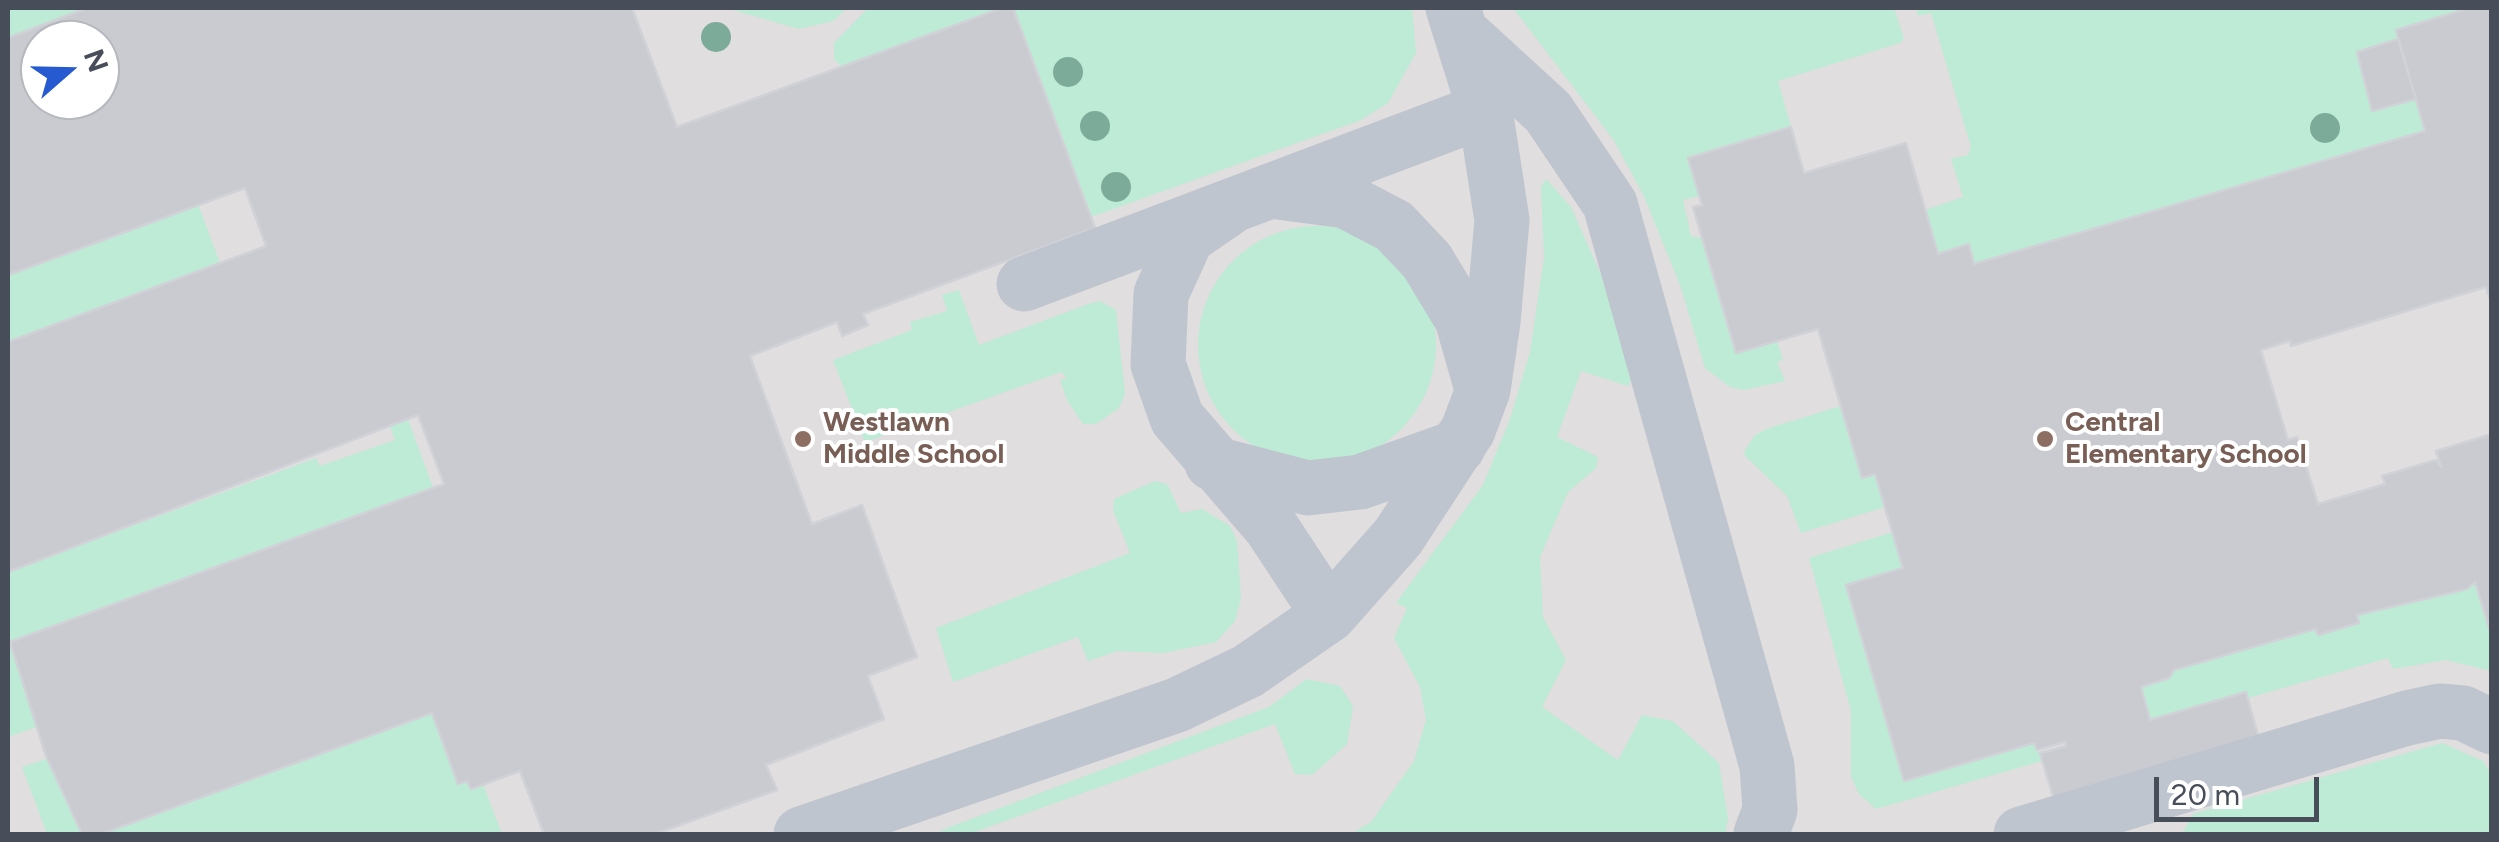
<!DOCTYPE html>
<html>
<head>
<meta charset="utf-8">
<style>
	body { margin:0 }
	#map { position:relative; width:2499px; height:842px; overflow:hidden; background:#efeded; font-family:Figtree,sans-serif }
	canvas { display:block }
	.frame { position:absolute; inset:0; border:10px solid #474e59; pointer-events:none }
	.north { position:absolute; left:20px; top:20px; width:100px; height:100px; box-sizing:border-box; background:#fff; border:2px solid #b5b8bd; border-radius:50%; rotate:70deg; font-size:28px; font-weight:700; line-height:40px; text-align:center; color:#474e59 }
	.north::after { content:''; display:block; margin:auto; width:35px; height:45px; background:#255ad1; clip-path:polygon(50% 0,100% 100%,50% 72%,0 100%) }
	.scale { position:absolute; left:2154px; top:777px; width:165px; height:45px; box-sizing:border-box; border:5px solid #474e59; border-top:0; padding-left:12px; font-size:30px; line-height:35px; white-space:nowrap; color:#474e59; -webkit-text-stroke:8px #fff; paint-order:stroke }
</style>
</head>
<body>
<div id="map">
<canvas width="2499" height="842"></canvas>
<div class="frame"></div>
<div class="north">N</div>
<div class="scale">20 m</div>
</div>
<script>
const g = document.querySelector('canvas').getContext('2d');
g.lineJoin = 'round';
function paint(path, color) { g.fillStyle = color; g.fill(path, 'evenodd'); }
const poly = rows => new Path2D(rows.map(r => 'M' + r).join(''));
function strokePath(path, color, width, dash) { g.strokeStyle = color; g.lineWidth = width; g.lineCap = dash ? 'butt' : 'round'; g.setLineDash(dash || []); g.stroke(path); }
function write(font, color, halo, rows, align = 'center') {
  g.font = font + ' Figtree,sans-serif'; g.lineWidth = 8; g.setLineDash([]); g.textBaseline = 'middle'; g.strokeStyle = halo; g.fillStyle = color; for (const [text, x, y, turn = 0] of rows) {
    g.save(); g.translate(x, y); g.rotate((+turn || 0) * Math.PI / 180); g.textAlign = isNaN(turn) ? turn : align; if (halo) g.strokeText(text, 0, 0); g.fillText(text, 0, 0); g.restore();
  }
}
const education = poly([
	[8,8,2491,8,2491,834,8,834],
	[40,40,100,40,100,100,40,100]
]);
const green = poly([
	[8,8,87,8,8,38],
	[726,8,847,8,833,21,799,29],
	[868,8,1002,8,842,67,834,59,834,43],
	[1013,8,1412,8,1416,53,1388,103,1361,120,1091,217],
	[1513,8,1894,8,1904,39,1900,43,1778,81,1791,127,1688,159,1699,196,1683,200,1691,236,1702,238,1777,341,1783,360,1777,362,1785,381,1744,390,1730,387,1705,368,1680,285,1643,194,1613,139],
	[1916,8,2470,8,2396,30,2425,131,1974,264,1969,245,1938,254,1925,210,1963,197,1951,159,1968,155,1971,147,1931,13,1918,16],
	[1546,179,1571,207,1601,275,1632,378,1628,386,1581,371,1557,437,1598,457,1596,468,1568,492,1540,557,1543,617,1566,660,1542,707,1618,760,1642,715,1673,721,1719,763,1728,819,1725,834,1351,834,1371,822,1414,761,1426,720,1420,687,1394,638,1407,608,1396,603,1483,485,1510,419,1530,352,1544,258,1541,187],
	[198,204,220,263,8,342,8,275],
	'1198 345a119 119 0 1 1 238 0a119 119 0 1 1-238 0Z',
	[959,290,979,345,1091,303,1100,301,1116,310,1125,394,1119,408,1096,424,1083,424,1067,400,1060,380,1067,378,1061,372,865,442,833,360,912,330,910,322,947,311,942,295],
	[1841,406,1862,478,1875,474,1885,507,1801,533,1787,496,1744,455,1745,450,1755,435,1769,428],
	[408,419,433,488,10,641,36,727,8,737,8,572,316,458,320,466,395,440,390,426],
	[1155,481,1167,484,1181,513,1202,509,1230,526,1237,541,1241,598,1235,621,1216,642,1164,653,1117,651,1088,661,1078,637,953,682,936,628,1130,553,1113,510,1114,499],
	[1893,532,1903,568,1847,585,1904,781,2034,743,2042,761,1876,809,1859,794,1851,777,1851,711,1809,558],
	[2475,582,2491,637,2491,671,2446,660,2393,669,2388,658,2248,698,2246,692,2150,720,2141,687,2174,670,2315,629,2318,635,2358,623,2357,615,2466,589],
	[1307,679,1340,686,1353,706,1347,744,1312,775,1295,774,1275,724,969,834,939,831,1269,707],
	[432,713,458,784,467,781,471,789,483,784,502,834,101,834],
	[2442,743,2483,761,2491,774,2491,834,2182,834,2193,814],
	[49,758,82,834,47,834,22,767]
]);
const building = poly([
	[87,8,632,8,677,127,1002,8,1013,8,1095,228,863,314,868,325,842,336,837,322,750,356,812,524,862,505,917,657,868,676,884,719,766,765,777,790,655,834,544,834,520,771,471,789,467,781,458,784,432,713,101,834,82,834,46,756,10,642,444,484,418,415,8,572,8,342,266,246,245,188,8,275,8,38,87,8],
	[40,40,100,40,100,100,40,100,40,40],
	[2470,8,2492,8,2492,304,2486,287,2291,346,2290,341,2261,350,2288,440,2297,437,2318,504,2385,484,2382,476,2436,460,2441,467,2436,451,2492,434,2492,637,2475,582,2467,589,2357,615,2359,623,2318,635,2315,629,2174,670,2169,678,2141,687,2150,720,2246,692,2260,743,2055,803,2040,753,2066,746,2065,742,2037,750,2034,743,1904,781,1846,585,1903,568,1875,474,1862,478,1818,329,1736,353,1693,207,1702,205,1688,158,1791,127,1804,173,1906,143,1938,254,1969,244,1974,264,2425,131,2396,30,2470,8],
	[2398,39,2416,99,2372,111,2357,52,2398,39]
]);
const minor = poly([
	[1464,35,1548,112,1610,204,1767,766,1770,810,1761,834],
	[1278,192,1346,201,1394,226,1427,261,1462,319,1480,382],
	[1232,206,1187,237,1161,294,1158,364,1177,418,1271,527,1329,615],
	[1024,284,1485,110],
	[1212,463,1308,488,1360,482,1458,447],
	[801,834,1177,705,1248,671,1329,615,1398,537,1468,430,1483,390,1493,322,1502,220,1485,110,1453,8],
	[2021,834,2407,718,2440,711,2463,713,2492,727]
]);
const trees = [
	[716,37],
	[1068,72],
	[1095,126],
	[2325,128],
	[1116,187]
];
const markers = [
	[803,439,10,"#8d6e63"],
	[2045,439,10,"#8d6e63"]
];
const educationNames = [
	["Westlawn",823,423],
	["Middle School",823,455],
	["Central",2065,423],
	["Elementary School",2065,455]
];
paint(education, '#e0dede');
paint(green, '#bdebd5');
paint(building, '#cacbd1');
strokePath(building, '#d1d2d8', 2.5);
strokePath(minor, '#bfc5ce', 55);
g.fillStyle = '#7cab99';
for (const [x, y] of trees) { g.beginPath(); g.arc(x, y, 15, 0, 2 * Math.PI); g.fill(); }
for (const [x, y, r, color] of markers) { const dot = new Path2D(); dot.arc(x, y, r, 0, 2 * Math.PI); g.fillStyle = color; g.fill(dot); strokePath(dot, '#fff', 4); }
write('bold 28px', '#785e54', '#fff', educationNames, 'left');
</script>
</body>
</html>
